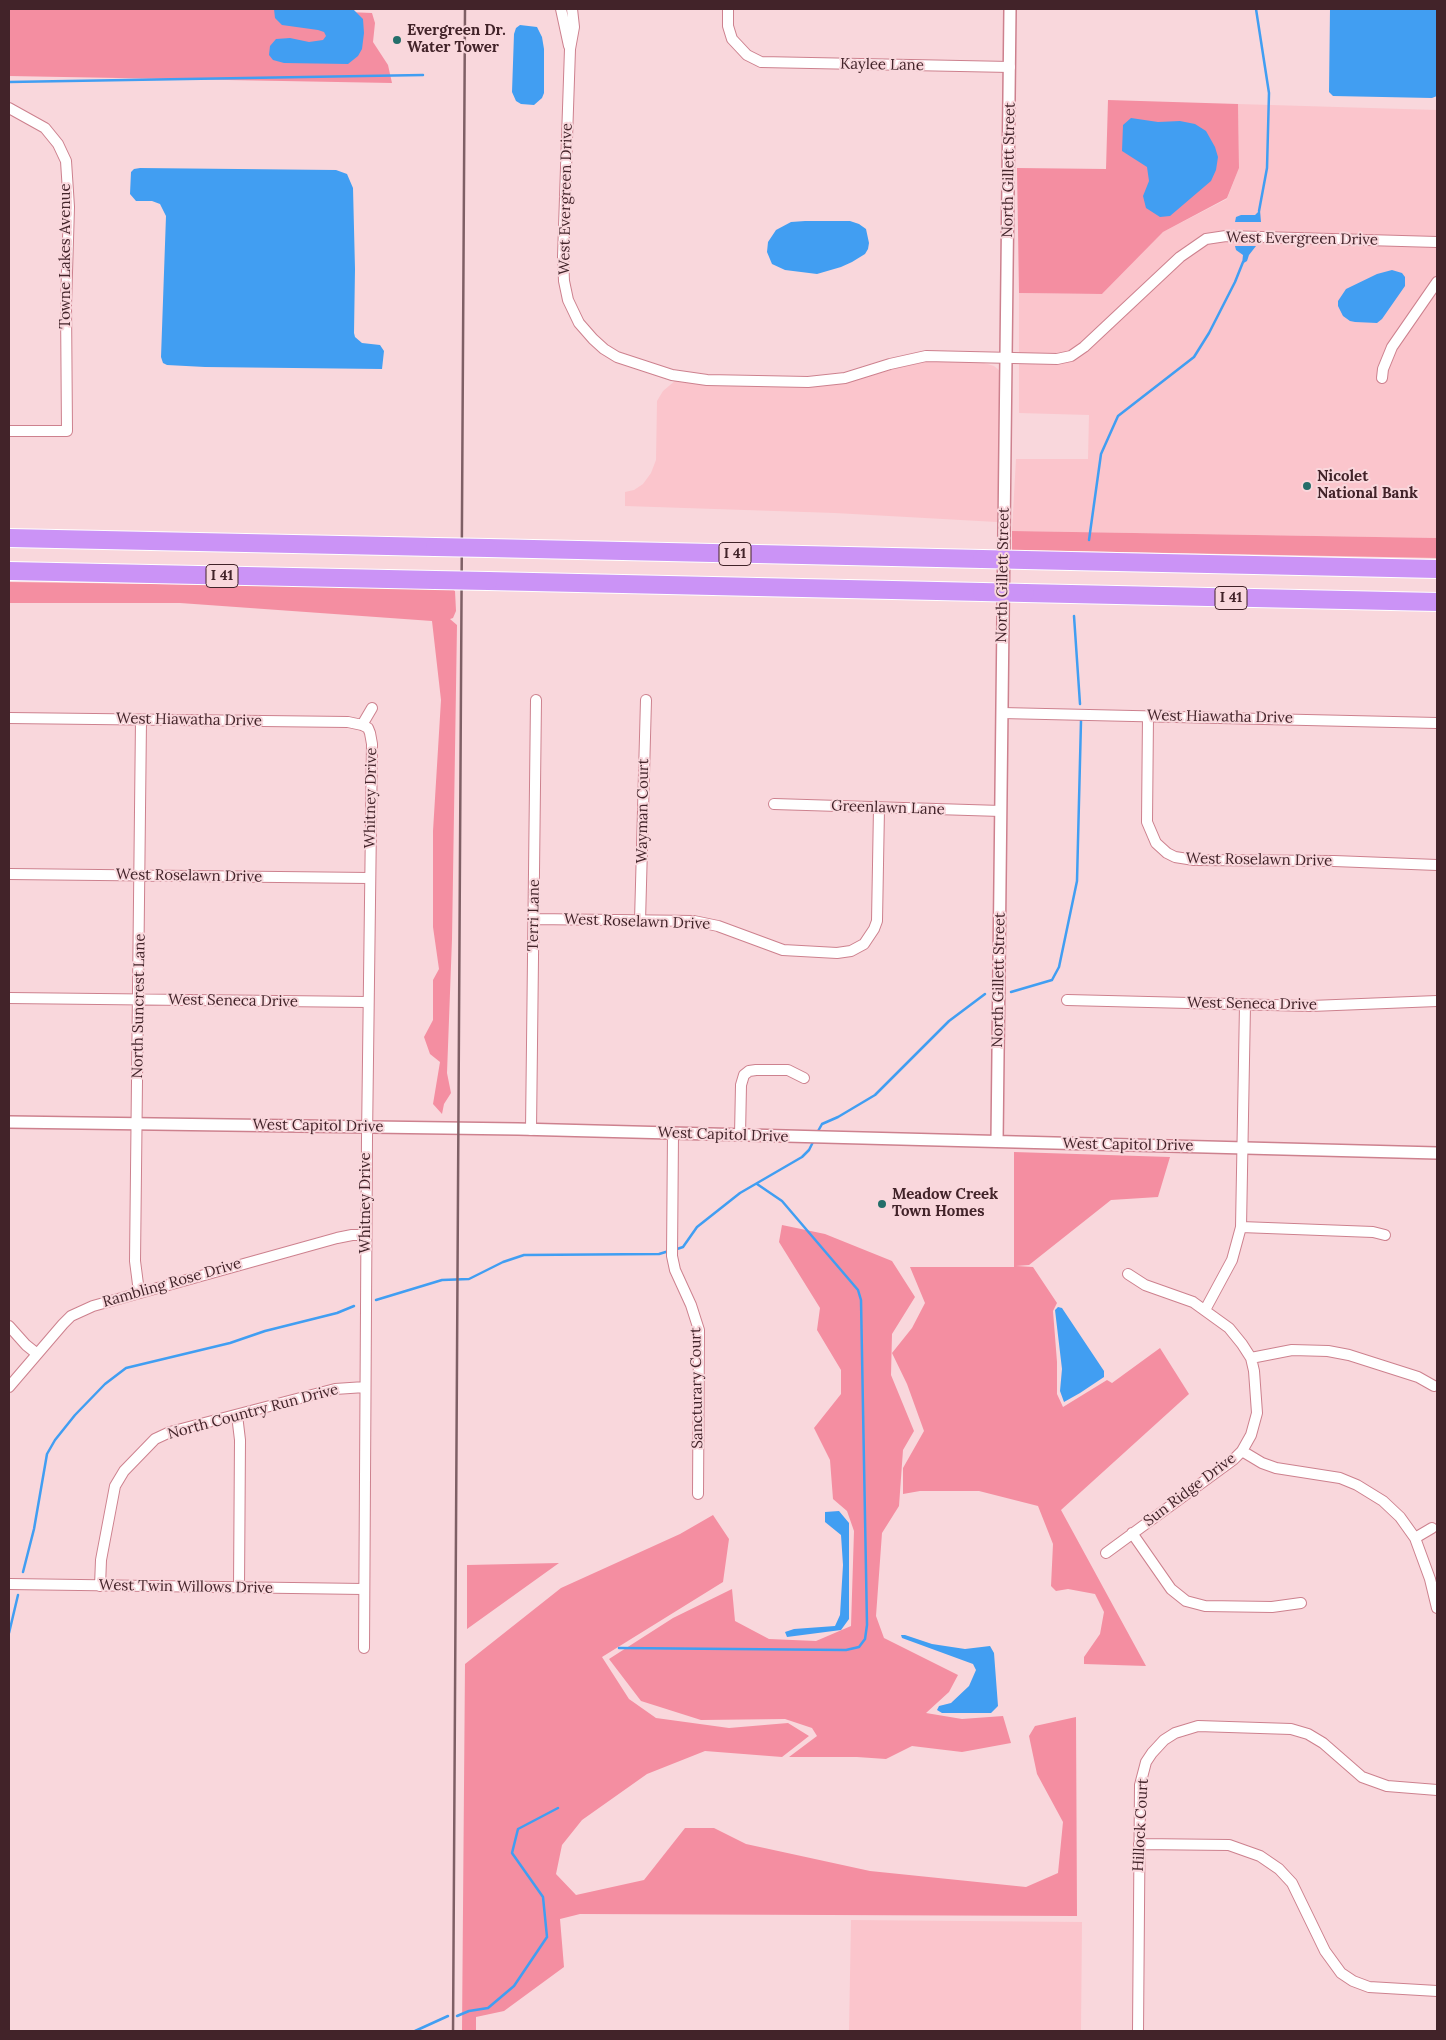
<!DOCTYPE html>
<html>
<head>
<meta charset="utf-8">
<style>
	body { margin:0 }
	#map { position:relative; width:1446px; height:2040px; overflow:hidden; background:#f9d7dc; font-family:Lora,serif }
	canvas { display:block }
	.frame { position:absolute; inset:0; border:10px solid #422329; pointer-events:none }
</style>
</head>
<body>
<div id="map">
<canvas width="1446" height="2040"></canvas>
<div class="frame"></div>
</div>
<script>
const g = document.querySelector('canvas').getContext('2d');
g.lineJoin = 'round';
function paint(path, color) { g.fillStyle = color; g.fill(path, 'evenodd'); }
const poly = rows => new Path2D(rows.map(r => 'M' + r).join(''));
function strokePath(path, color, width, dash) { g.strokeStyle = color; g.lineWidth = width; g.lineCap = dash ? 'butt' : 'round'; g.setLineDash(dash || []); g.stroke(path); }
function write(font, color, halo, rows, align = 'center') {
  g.font = font + ' Lora,serif'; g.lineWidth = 4; g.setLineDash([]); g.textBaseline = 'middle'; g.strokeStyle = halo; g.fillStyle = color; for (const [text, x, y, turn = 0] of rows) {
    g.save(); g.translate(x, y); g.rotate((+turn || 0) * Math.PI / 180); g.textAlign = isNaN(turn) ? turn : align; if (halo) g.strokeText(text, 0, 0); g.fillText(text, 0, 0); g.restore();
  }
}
const built = poly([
	[1238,104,1437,110,1437,538,1012,531,1016,459,1088,459,1089,415,1019,413,1019,293,1102,294,1163,232,1227,199,1239,168],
	[928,361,981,362,994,366,1000,371,1002,380,997,522,835,513,625,506,625,492,634,490,643,484,651,473,656,460,657,401,663,391,676,380,743,384,820,386,845,383,918,362],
	[851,1920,1082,1922,1081,2031,849,2031]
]);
const green = poly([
	[9,9,274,9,372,13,375,23,373,42,388,65,392,83,9,76],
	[1108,100,1238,104,1239,168,1227,198,1163,232,1102,294,1019,293,1017,168,1106,169],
	[1012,531,1437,538,1437,558,1012,550],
	[9,582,451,588,455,591,456,611,453,618,450,619,457,625,452,939,447,1073,451,1093,444,1104,442,1114,433,1104,440,1062,430,1054,424,1037,433,1020,433,980,439,969,433,927,433,831,441,700,432,621,180,603,9,603],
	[1014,1152,1170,1157,1158,1197,1111,1200,1029,1265,1016,1266,1033,1267,1057,1303,1053,1311,1057,1362,1057,1394,1063,1407,1107,1380,1112,1383,1160,1348,1189,1394,1061,1510,1146,1666,1084,1664,1084,1657,1100,1634,1104,1612,1095,1594,1068,1589,1056,1591,1051,1586,1053,1544,1038,1506,979,1491,920,1491,903,1494,903,1468,924,1431,907,1384,892,1353,912,1328,925,1303,910,1267,1014,1267],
	[782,1225,825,1234,892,1261,915,1297,892,1334,891,1375,914,1431,903,1450,899,1506,882,1533,876,1616,884,1638,958,1675,949,1692,926,1713,962,1719,1003,1716,1011,1743,962,1752,912,1746,886,1759,857,1757,789,1757,817,1736,812,1728,785,1719,701,1720,641,1701,609,1659,673,1618,732,1589,735,1621,769,1639,816,1641,851,1626,854,1531,847,1511,833,1499,830,1460,814,1428,841,1394,841,1370,817,1330,820,1308,779,1242],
	[713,1515,729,1539,723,1582,602,1657,629,1699,656,1718,729,1728,788,1723,809,1736,782,1757,705,1751,647,1774,582,1820,562,1845,556,1874,576,1895,644,1880,685,1828,714,1828,746,1844,870,1871,1026,1887,1058,1873,1063,1822,1037,1774,1029,1736,1035,1726,1076,1717,1077,1916,580,1914,560,1919,564,1967,504,2011,476,2017,476,2031,462,2031,465,1664,561,1588,680,1534],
	[559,1563,467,1629,467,1565]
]);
const water = poly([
	[274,9,353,9,363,19,364,33,362,49,358,56,348,64,284,63,273,60,269,55,270,46,276,39,290,38,309,42,323,40,326,36,324,32,318,30,282,25,275,18],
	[1330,9,1437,9,1437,96,1432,98,1333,96,1329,92],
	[520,25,537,27,542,37,544,49,544,93,542,98,534,105,521,104,516,101,512,92,514,34,516,28],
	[1131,118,1158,122,1180,121,1195,124,1206,131,1215,147,1218,157,1216,170,1211,181,1170,216,1160,217,1146,208,1143,196,1149,181,1147,167,1122,151,1123,125],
	[140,168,336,170,347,174,353,188,355,269,354,333,355,337,362,343,380,345,384,351,382,369,205,367,167,365,163,363,161,357,166,216,160,204,152,201,136,201,130,194,131,172,134,169],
	[1260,210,1261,222,1235,222,1236,217,1241,215,1255,215],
	[805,221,850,221,859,224,866,229,869,243,868,249,865,254,852,262,841,267,817,274,785,270,772,264,767,252,768,242,776,230,791,222],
	[1235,246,1256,246,1249,255,1247,261,1242,264,1243,255,1236,250],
	[1392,270,1402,273,1405,277,1405,286,1382,319,1377,323,1355,322,1350,321,1343,316,1338,306,1338,301,1346,289,1377,274],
	[1058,1307,1062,1308,1104,1371,1104,1377,1080,1393,1064,1402,1060,1391,1062,1369,1055,1310],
	[839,1511,849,1523,849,1619,841,1630,787,1637,785,1632,794,1629,835,1626,840,1615,843,1565,841,1535,825,1522,825,1512],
	[901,1635,905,1635,932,1644,965,1649,990,1646,994,1653,998,1706,991,1713,942,1713,937,1710,939,1706,951,1703,969,1686,976,1670,973,1664,902,1638]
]);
const stream = poly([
	[1256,9,1269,93,1267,168,1259,211],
	[9,82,423,75],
	[1089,540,1101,454,1118,416,1194,357,1209,333,1235,282,1243,262],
	[1074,616,1080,704],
	[1011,992,1052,980,1059,967,1077,881,1081,721],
	[817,1133,822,1124,838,1117,875,1095,949,1021,985,994],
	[674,1250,683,1247,697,1227,740,1193,802,1157,809,1150,814,1140],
	[376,1300,442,1280,469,1279,503,1262,524,1255,659,1254,669,1251],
	[23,1572,34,1529,47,1454,55,1440,75,1415,105,1384,126,1368,230,1343,265,1331,337,1313,354,1306],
	[9,1633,18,1595],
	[619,1648,846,1650,859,1647,865,1639,867,1625,861,1300,858,1290,782,1201,757,1184],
	[457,2016,469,2011,488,2008,514,1986,547,1937,543,1897,512,1853,518,1829,558,1808],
	[415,2031,448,2016]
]);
const minor = poly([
	[561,9,569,46],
	[572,9,574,27,570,49,563,257,564,281,568,300,579,323,593,339,604,349,617,357,672,375,707,380,808,382,845,378,890,364,926,356,1057,359,1071,356,1084,347,1180,257,1206,239,1226,236,1437,242],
	[728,9,728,26,732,39,747,55,761,62,1010,67],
	[9,108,45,128,58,144,66,161,69,207,66,305,67,431,9,431],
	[1382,378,1383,369,1392,347,1437,282],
	[1002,713,1437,723],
	[1148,716,1147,822,1156,843,1167,853,1175,857,1194,860,1334,861,1437,865],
	[9,718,348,722,362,725,368,728,370,733,372,744,367,1138,364,1648],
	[362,725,372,708],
	[774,804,1001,811],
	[9,874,369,878],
	[534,919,694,921,718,926,783,950,837,953,851,951,864,944,874,929,877,921,879,808],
	[640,921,646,700],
	[9,998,368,1002],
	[1067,1000,1311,1006,1437,1001],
	[531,1130,536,700],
	[673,1134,672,1256,675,1270,691,1305,699,1330,698,1494],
	[740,1135,741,1085,744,1075,749,1071,756,1070,788,1070,804,1078],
	[1241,1227,1373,1232,1385,1235],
	[139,1292,135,1261,141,720],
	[1205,1310,1232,1260,1241,1227,1245,1005],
	[9,1326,26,1345,36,1353],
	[1251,1358,1292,1350,1328,1351,1349,1355,1418,1377,1434,1386],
	[9,1387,63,1324,71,1316,93,1306,337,1238,352,1235,366,1235],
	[237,1415,240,1440,239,1587],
	[1242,1451,1262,1463,1276,1468,1340,1478,1357,1485,1383,1501,1400,1517,1415,1538,1430,1579,1437,1608],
	[1132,1533,1171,1589,1186,1601,1205,1606,1272,1607,1301,1603],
	[1415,1538,1432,1528],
	[1106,1553,1233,1460,1242,1451,1251,1435,1257,1413,1254,1371,1251,1358,1242,1344,1229,1328,1193,1302,1145,1285,1128,1274],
	[9,1584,363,1589],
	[100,1586,101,1560,115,1486,124,1471,155,1439,170,1432,335,1389,365,1387],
	[1139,1844,1229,1845,1260,1856,1279,1869,1292,1883,1325,1951,1341,1973,1353,1981,1369,1987,1437,1991],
	[1138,2031,1140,1785,1146,1762,1152,1753,1164,1740,1175,1733,1198,1726,1291,1729,1308,1734,1323,1743,1362,1777,1387,1786,1437,1790]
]);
const tertiary = poly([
	[9,1122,518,1129,1437,1153],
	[997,1141,1010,9]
]);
const motorway = poly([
	[9,538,435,547],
	[488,548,982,559],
	[1025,560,1437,569],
	[9,571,435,580],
	[488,581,982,592],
	[1025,593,1437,602]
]);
const rail = poly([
	[453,2031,465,9]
]);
const motorwayBridge = poly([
	[435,547,488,548],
	[982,559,1025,560],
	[435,580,488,581],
	[982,592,1025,593]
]);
const markers = [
	[397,40,5,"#246e6a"],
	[1307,486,5,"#246e6a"],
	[882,1204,5,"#246e6a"]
];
const shields = [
	[735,554,32],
	[222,576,32],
	[1231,598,32]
];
const shieldNames = [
	["I 41",735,554],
	["I 41",222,576],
	["I 41",1231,598]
];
const poiNames = [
	["Evergreen Dr.",407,31],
	["Water Tower",407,48],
	["Nicolet",1317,477],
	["National Bank",1317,494],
	["Meadow Creek",892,1195],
	["Town Homes",892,1212]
];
const streetNames = [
	["Kaylee Lane",882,65,1],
	["North Gillett Street",1009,170,-89],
	["West Evergreen Drive",566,199,-89],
	["West Evergreen Drive",1302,239,1],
	["Towne Lakes Avenue",66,256,-90],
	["North Gillett Street",1003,575,-89],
	["West Hiawatha Drive",1220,717,1],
	["West Hiawatha Drive",189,720,1],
	["Whitney Drive",371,798,-89],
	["Greenlawn Lane",888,808,2],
	["Wayman Court",643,811,-89],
	["West Roselawn Drive",1259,860,1],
	["West Roselawn Drive",189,876,1],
	["Terri Lane",534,915,-89],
	["West Roselawn Drive",637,922,2],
	["North Gillett Street",999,980,-89],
	["West Seneca Drive",233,1001,1],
	["West Seneca Drive",1252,1004,1],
	["North Suncrest Lane",139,1006,-89],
	["West Capitol Drive",318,1126,1],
	["West Capitol Drive",723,1135,2],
	["West Capitol Drive",1128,1145,1],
	["Whitney Drive",366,1203,-90],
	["Rambling Rose Drive",172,1283,-16],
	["Sancturary Court",697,1388,-91],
	["North Country Run Drive",253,1412,-15],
	["Sun Ridge Drive",1190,1490,-37],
	["West Twin Willows Drive",186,1587,1],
	["Hillock Court",1141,1825,-87]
];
paint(built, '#fbc5cc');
paint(green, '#f48ea1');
paint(water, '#419ef2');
strokePath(stream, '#419ef2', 2.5);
strokePath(minor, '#cd818e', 12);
strokePath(tertiary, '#cd818e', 14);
strokePath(motorway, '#fff', 20);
strokePath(minor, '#fff', 10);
strokePath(tertiary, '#fff', 11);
strokePath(motorway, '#cb93f6', 18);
strokePath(rail, '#7f5f65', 2.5);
strokePath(motorwayBridge, '#fff', 20, []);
strokePath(motorwayBridge, '#cb93f6', 18);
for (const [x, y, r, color] of markers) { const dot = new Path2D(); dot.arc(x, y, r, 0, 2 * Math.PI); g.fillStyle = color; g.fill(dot); strokePath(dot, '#f9d7dc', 2); }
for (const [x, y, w] of shields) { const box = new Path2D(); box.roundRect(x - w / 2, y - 11.5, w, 23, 4); g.fillStyle = '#f9d7dc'; g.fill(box); strokePath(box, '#422329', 1); }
write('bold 14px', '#422329', null, shieldNames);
write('bold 15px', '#422329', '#f9d7dc', poiNames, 'left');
write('15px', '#422329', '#f9d7dc', streetNames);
</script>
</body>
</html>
